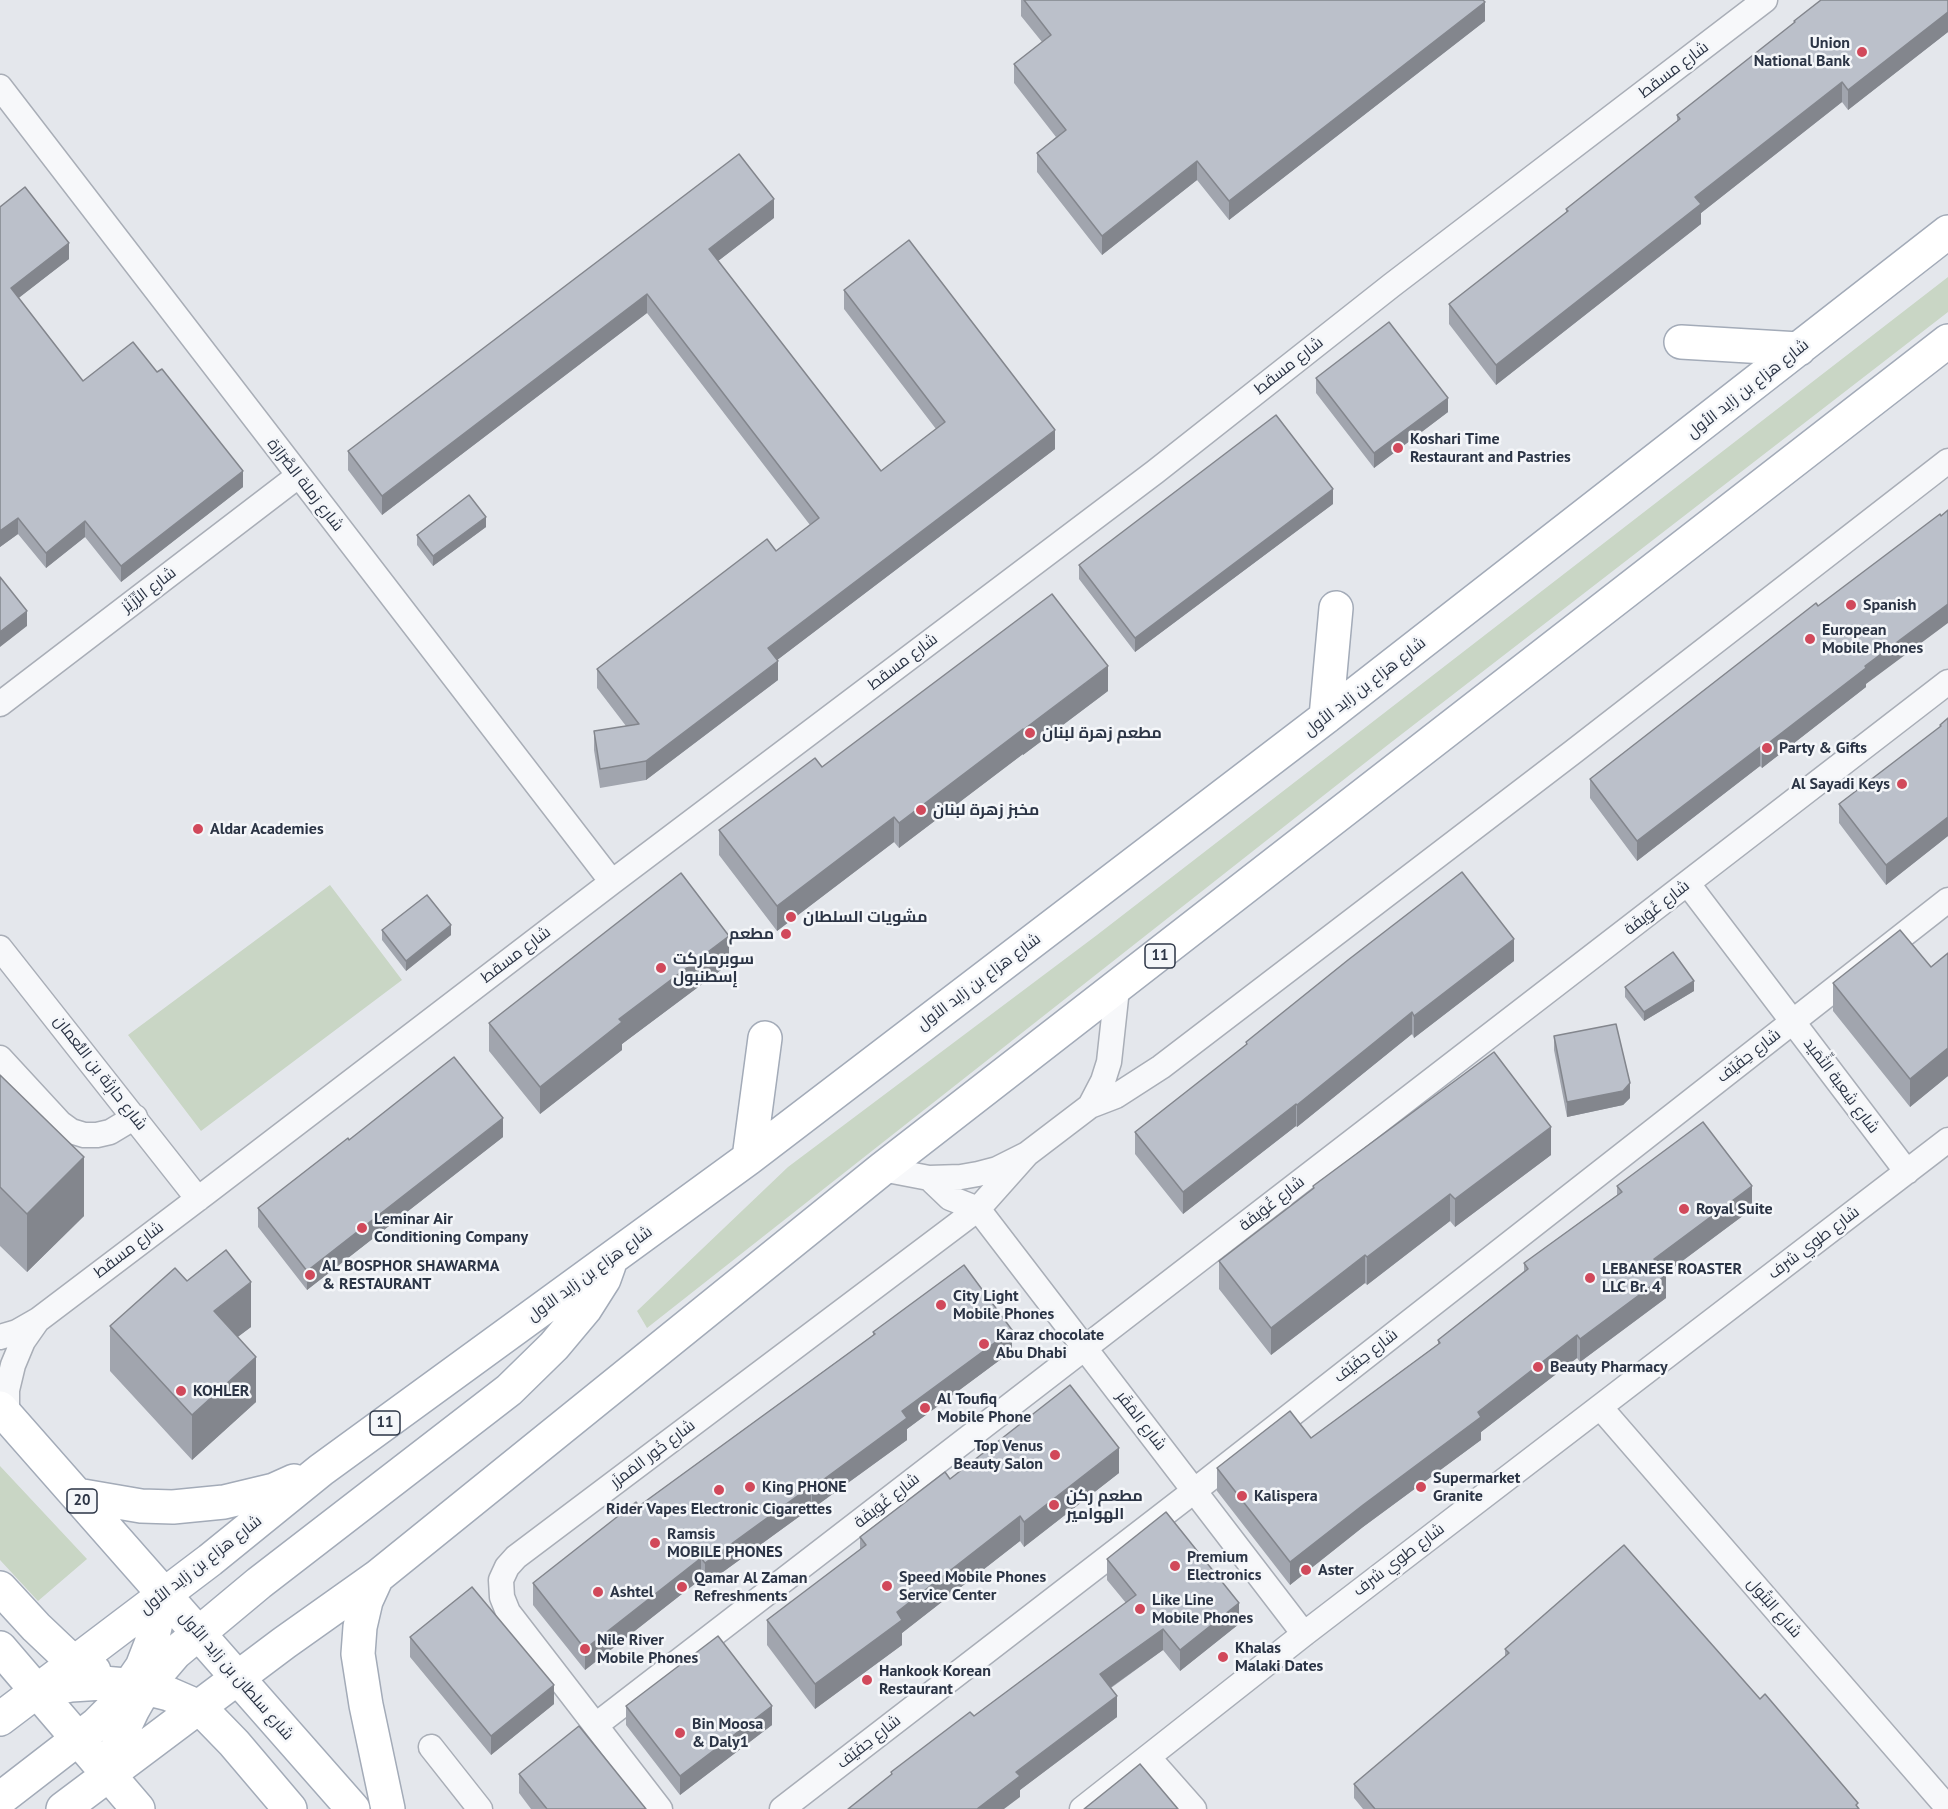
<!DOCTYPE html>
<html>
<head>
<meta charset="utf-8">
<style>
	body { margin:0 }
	canvas { display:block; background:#e4e7ec }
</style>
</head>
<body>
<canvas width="1948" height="1809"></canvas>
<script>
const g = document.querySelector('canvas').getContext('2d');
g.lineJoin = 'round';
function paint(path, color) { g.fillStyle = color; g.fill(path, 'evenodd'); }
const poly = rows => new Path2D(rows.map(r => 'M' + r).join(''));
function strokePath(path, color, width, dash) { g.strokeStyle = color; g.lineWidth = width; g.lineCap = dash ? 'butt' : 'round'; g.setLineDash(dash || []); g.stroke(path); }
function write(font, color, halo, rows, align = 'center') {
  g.font = font + ' "PT Sans",Cairo,sans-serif'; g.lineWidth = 5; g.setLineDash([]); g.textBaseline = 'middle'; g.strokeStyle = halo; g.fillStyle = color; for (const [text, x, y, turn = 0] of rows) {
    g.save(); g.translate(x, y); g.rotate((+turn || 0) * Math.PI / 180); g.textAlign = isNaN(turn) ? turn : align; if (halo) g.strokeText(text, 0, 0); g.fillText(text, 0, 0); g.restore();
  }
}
const green = poly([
	[1948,277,1948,312,1389,744,647,1328,637,1311,788,1167,1097,935],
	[330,885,402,980,201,1131,128,1035],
	[0,1466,87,1559,38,1601,0,1560]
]);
const street = poly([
	[0,87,612,882],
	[0,704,298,476],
	[1688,884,1907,1172],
	[0,948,198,1199],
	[0,1058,60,1123,71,1131,84,1135,97,1135,110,1132,135,1117],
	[1090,1106,1116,1096,1161,1067,1573,752,1948,461],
	[882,1169,929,1178,961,1177,978,1174,997,1169,1027,1154,1090,1106,1103,1081,1109,1062,1117,989],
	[929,1178,950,1198,978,1209,1304,1634],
	[0,1337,17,1332,38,1320,207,1192,612,882,1155,472,1392,285,1765,0],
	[1600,1407,1948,1808],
	[7,1416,7,1390,13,1365,23,1341,37,1321],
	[596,1725,1948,682],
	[431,1747,480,1809],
	[1148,1757,1194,1809],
	[660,1809,508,1612,502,1597,501,1580,507,1567,516,1557,978,1209,1027,1154],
	[782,1809,1194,1491,1948,900],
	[1082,1809,1304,1634,1948,1140]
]);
const primary = poly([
	[1681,342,1799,349],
	[1326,717,1336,608],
	[749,1158,765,1038],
	[0,1408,353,1809],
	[77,1495,141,1506,173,1507,224,1502,274,1490,294,1481],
	[377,1577,366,1601,360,1627,358,1654,366,1705,388,1809],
	[0,1588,36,1627,74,1663,94,1671],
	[0,1648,138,1809],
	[39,1691,71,1685,103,1683,137,1686,169,1694,199,1707,234,1743,290,1809],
	[0,1719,210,1560,321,1470,749,1158,1326,717,1948,232],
	[109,1775,123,1730,133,1709,145,1688,175,1653,259,1583,509,1390,554,1346,585,1309,604,1279,609,1265],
	[0,1799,97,1724,115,1706,142,1667,151,1644,163,1594],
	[63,1809,284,1643,377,1577,882,1169,1948,341]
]);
const wall = poly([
	[1021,0,1483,0,1485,21,1229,220,1197,180,1102,255,1037,172,1037,153,1056,137,1014,83,1014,64,1042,42,1021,16],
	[1948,0,1948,32,1848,110,1842,102,1701,213,1701,224,1496,385,1449,324,1449,304,1566,213,1566,209,1677,122,1677,115,1794,23,1794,21],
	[0,207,69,259,18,298,83,381,243,487,121,582,85,537,46,568,18,534,0,547],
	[774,218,718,261,881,471,936,429,844,309,844,290,1055,449,777,660,778,680,646,780,600,788,594,750,594,731,626,726,597,688,597,669,776,551,810,525,647,313,382,515,348,470,348,451],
	[1316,378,1448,412,1374,468,1316,393],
	[1333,504,1135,652,1079,579,1079,565],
	[486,527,433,566,417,545,417,535],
	[1866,684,1866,687,1762,768,1760,766,1637,861,1590,798,1590,779],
	[1108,691,1023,755,1023,754,899,848,894,842,777,931,719,855,719,830,822,767],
	[1948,718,1948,836,1886,885,1839,823,1839,804,1940,727,1940,725],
	[382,930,451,935,406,971,382,940],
	[1948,953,1948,1076,1910,1107,1833,1011,1833,983,1931,967],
	[1514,961,1414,1038,1412,1034,1297,1127,1296,1126,1183,1214,1135,1154,1135,1132,1246,1045,1246,1042],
	[729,964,622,1044,622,1050,540,1114,489,1051,489,1023],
	[1625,987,1694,991,1644,1021,1625,997],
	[1554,1036,1630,1098,1623,1105,1567,1117,1554,1050],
	[0,1075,84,1216,27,1272,0,1246],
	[503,1137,307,1290,258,1227,258,1208,349,1140],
	[1551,1155,1455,1227,1450,1221,1367,1285,1365,1283,1271,1355,1219,1289,1219,1261,1313,1190,1313,1186],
	[1617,1186,1752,1209,1665,1274,1666,1298,1580,1362,1577,1358,1481,1432,1481,1440,1363,1527,1290,1585,1217,1491,1217,1468,1311,1438,1438,1344,1438,1340,1524,1271,1524,1263,1617,1195],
	[187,1281,251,1327,237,1337,256,1402,192,1460,110,1371,110,1326],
	[873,1332,1012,1351,907,1429,907,1440,812,1509,811,1508,705,1585,701,1579,585,1670,533,1605,533,1583,873,1335],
	[1119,1473,1024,1547,1020,1541,902,1633,902,1645,815,1709,767,1645,767,1620,860,1550,860,1537,950,1479],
	[1107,1559,1239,1624,1180,1671,1163,1650,1111,1688,1117,1717,1020,1790,1020,1797,891,1775,891,1772,974,1716,1126,1603,1107,1580],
	[410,1637,554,1704,491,1755,410,1657],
	[1505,1649,1760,1699,1859,1809,1363,1809,1354,1798,1354,1784,1505,1657],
	[626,1706,772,1725,680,1795,626,1725],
	[519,1774,646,1809,531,1809,519,1793]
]);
const shadedWall = poly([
	[1485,2,1485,21,1229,220,1229,201],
	[1948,12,1948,32,1848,110,1848,90],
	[1842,82,1842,102,1701,213,1701,224,1496,385,1496,365,1695,197],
	[1197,161,1197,180,1102,255,1102,236],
	[774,199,774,218,709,268,709,249],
	[69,243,69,259,11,304,11,288],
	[647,294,647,313,382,515,382,496],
	[1448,398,1448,412,1374,468,1374,453],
	[1055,430,1055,449,768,667,768,648],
	[243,471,243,487,121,582,121,566],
	[1333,489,1333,504,1135,652,1135,638],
	[486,517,486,527,433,566,433,556],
	[18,518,18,534,0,547,0,531],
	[85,521,85,537,46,568,46,553],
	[1948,604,1948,623,1866,684,1866,687,1762,768,1762,748,1865,666],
	[27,611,27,626,0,647,0,632],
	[778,661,778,680,646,780,646,761],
	[1108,666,1108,691,1023,755,1023,730],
	[1023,729,1023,754,899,848,899,823],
	[1760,747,1760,766,1637,861,1637,841],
	[894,817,894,842,777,931,777,906],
	[1948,817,1948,836,1886,885,1886,865],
	[451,925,451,935,406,971,406,961],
	[729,936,729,964,622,1044,622,1050,540,1114,540,1087,619,1019],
	[1514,939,1514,961,1414,1038,1414,1016],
	[1694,981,1694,991,1644,1021,1644,1012],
	[1412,1012,1412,1034,1297,1127,1297,1105],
	[1948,1048,1948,1076,1910,1107,1910,1079],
	[1630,1083,1630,1098,1623,1105,1567,1117,1567,1102],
	[1296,1104,1296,1126,1183,1214,1183,1192],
	[503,1118,503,1137,307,1290,307,1271],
	[1551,1127,1551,1155,1455,1227,1455,1199],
	[84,1157,84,1216,27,1272,27,1214],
	[1752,1186,1752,1209,1654,1282,1654,1259],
	[1450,1194,1450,1221,1367,1285,1367,1257],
	[1365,1255,1365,1283,1271,1355,1271,1328],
	[1666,1275,1666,1298,1580,1362,1580,1339],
	[251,1282,251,1327,214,1355,214,1311],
	[1012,1330,1012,1351,907,1429,907,1440,812,1509,812,1488,902,1411],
	[1577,1335,1577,1358,1481,1432,1481,1440,1363,1527,1290,1585,1290,1562,1478,1412],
	[256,1357,256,1402,192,1460,192,1415],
	[1119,1448,1119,1473,1024,1547,1024,1522],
	[811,1486,811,1508,705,1585,705,1563],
	[1020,1516,1020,1541,902,1633,902,1645,815,1709,815,1684,897,1612],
	[701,1558,701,1579,585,1670,585,1649],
	[1239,1603,1239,1624,1180,1671,1180,1650],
	[1163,1629,1163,1650,1100,1695,1100,1674],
	[554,1685,554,1704,491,1755,491,1736],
	[1117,1696,1117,1717,1020,1790,1020,1797,1004,1809,977,1809,1016,1772],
	[772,1706,772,1725,680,1795,680,1776]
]);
const building = poly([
	[1024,0,1483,0,1485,2,1229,201,1197,161,1102,236,1037,153,1066,130,1014,64,1051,35,1024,0],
	[1821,0,1948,0,1948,12,1848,90,1842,82,1695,197,1701,204,1496,365,1449,304,1568,211,1566,209,1680,119,1677,115,1795,22,1794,21,1821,0],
	[739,154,774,199,709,249,881,471,945,422,844,290,909,240,1055,430,768,648,778,661,646,761,600,769,594,731,639,724,597,669,767,539,776,551,819,518,647,294,382,496,348,451,739,154],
	[25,187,69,243,11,288,83,381,133,342,157,372,162,369,243,471,121,566,85,521,46,553,18,518,0,531,0,207,25,187],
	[1389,322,1448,398,1374,453,1316,378,1389,322],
	[1276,415,1333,489,1135,638,1079,565,1276,415],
	[469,495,486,517,433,556,417,535,469,495],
	[1948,510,1948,604,1865,666,1866,668,1762,748,1760,747,1637,841,1590,779,1816,603,1818,606,1940,514,1941,516,1948,510],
	[0,577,27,611,0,632,0,577],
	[1052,594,1108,666,1023,730,1023,729,899,823,894,817,777,906,719,830,815,758,822,767,1052,594],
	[1948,718,1948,817,1886,865,1839,804,1941,726,1940,725,1948,718],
	[1462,872,1514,939,1414,1016,1412,1012,1297,1105,1296,1104,1183,1192,1135,1132,1247,1044,1246,1042,1348,960,1462,872],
	[681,873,729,936,619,1019,622,1022,540,1087,489,1023,681,873],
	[427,895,451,925,406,961,382,930,427,895],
	[1900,930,1931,967,1948,953,1948,1048,1910,1079,1833,983,1900,930],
	[1673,952,1694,981,1644,1012,1625,987,1673,952],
	[1616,1024,1630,1083,1623,1091,1567,1102,1554,1036,1616,1024],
	[1494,1052,1551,1127,1455,1199,1450,1194,1367,1257,1365,1255,1271,1328,1219,1261,1314,1188,1313,1186,1494,1052],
	[454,1057,503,1118,307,1271,258,1208,348,1138,349,1140,454,1057],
	[0,1075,84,1157,27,1214,0,1187,0,1075],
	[1703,1122,1752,1186,1654,1259,1666,1275,1580,1339,1577,1335,1478,1412,1481,1417,1363,1505,1290,1562,1217,1468,1290,1411,1311,1438,1440,1343,1438,1340,1528,1269,1524,1263,1622,1192,1617,1186,1703,1122],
	[226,1250,251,1282,214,1311,256,1357,192,1415,110,1326,175,1268,187,1281,226,1250],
	[964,1265,1012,1330,902,1411,907,1418,812,1488,811,1486,705,1563,701,1558,585,1649,533,1583,636,1502,639,1506,875,1334,873,1332,964,1265],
	[1070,1385,1119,1448,1024,1522,1020,1516,897,1612,902,1620,815,1684,767,1620,866,1545,860,1537,945,1472,950,1479,1070,1385],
	[1166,1512,1239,1603,1180,1650,1163,1629,1100,1674,1117,1696,1016,1772,1020,1776,977,1809,848,1809,892,1774,891,1772,970,1712,974,1716,1136,1595,1107,1559,1166,1512],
	[1624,1545,1760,1699,1765,1694,1858,1803,1856,1805,1859,1809,1375,1809,1354,1784,1509,1653,1505,1649,1624,1545],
	[472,1587,554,1685,491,1736,410,1637,472,1587],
	[718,1636,772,1706,680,1776,626,1706,718,1636],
	[579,1726,646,1809,547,1809,519,1774,579,1726],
	[1140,1764,1178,1809,1084,1809,1140,1764]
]);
const markers = [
	[1862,52,6,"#d1495b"],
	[1398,448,6,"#d1495b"],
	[1851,605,6,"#d1495b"],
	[1810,639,6,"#d1495b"],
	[1030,733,6,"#d1495b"],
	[1767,748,6,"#d1495b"],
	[1902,784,6,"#d1495b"],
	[921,810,6,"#d1495b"],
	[198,829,6,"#d1495b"],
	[791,917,6,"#d1495b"],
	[786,934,6,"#d1495b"],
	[661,968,6,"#d1495b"],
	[1684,1209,6,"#d1495b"],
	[362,1228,6,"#d1495b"],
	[310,1275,6,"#d1495b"],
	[1590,1278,6,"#d1495b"],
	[941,1305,6,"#d1495b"],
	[984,1344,6,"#d1495b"],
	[1538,1367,6,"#d1495b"],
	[181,1391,6,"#d1495b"],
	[925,1408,6,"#d1495b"],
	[1055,1455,6,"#d1495b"],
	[750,1487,6,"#d1495b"],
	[1421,1487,6,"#d1495b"],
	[719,1490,6,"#d1495b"],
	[1242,1496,6,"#d1495b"],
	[1054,1505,6,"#d1495b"],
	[655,1543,6,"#d1495b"],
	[1175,1566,6,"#d1495b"],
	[1306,1570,6,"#d1495b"],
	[887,1586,6,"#d1495b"],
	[682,1587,6,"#d1495b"],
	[598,1592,6,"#d1495b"],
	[1140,1609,6,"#d1495b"],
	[585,1649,6,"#d1495b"],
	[1223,1657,6,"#d1495b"],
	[867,1680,6,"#d1495b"],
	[680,1733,6,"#d1495b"]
];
const shields = [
	[1160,956,30],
	[385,1423,30],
	[82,1501,30]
];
const shieldNames = [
	["11",1160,956],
	["11",385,1423],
	["20",82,1501]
];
const poiNames = [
	["Union",1850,43,"right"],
	["National Bank",1850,61,"right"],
	["Koshari Time",1410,439],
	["Restaurant and Pastries",1410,457],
	["Spanish",1863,605],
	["European",1822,630],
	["Mobile Phones",1822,648],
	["مطعم زهرة لبنان",1042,733],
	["Party & Gifts",1779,748],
	["Al Sayadi Keys",1890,784,"right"],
	["مخبز زهرة لبنان",933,810],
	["Aldar Academies",210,829],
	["مشويات السلطان",803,917],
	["مطعم",774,934,"right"],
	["سوبرماركت",673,959],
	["إسطنبول",673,977],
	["Royal Suite",1696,1209],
	["Leminar Air",374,1219],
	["Conditioning Company",374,1237],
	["AL BOSPHOR SHAWARMA",322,1266],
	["& RESTAURANT",322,1284],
	["LEBANESE ROASTER",1602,1269],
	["LLC Br. 4",1602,1287],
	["City Light",953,1296],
	["Mobile Phones",953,1314],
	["Karaz chocolate",996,1335],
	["Abu Dhabi",996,1353],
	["Beauty Pharmacy",1550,1367],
	["KOHLER",193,1391],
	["Al Toufiq",937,1399],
	["Mobile Phone",937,1417],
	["Top Venus",1043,1446,"right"],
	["Beauty Salon",1043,1464,"right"],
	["Supermarket",1433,1478],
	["Granite",1433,1496],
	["King PHONE",762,1487],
	["مطعم ركن",1066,1496],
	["الهوامير",1066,1514],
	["Kalispera",1254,1496],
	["Rider Vapes Electronic Cigarettes",719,1509,"center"],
	["Ramsis",667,1534],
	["MOBILE PHONES",667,1552],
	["Premium",1187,1557],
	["Electronics",1187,1575],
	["Aster",1318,1570],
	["Speed Mobile Phones",899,1577],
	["Service Center",899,1595],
	["Qamar Al Zaman",694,1578],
	["Refreshments",694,1596],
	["Ashtel",610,1592],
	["Like Line",1152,1600],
	["Mobile Phones",1152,1618],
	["Nile River",597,1640],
	["Mobile Phones",597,1658],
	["Khalas",1235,1648],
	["Malaki Dates",1235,1666],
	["Hankook Korean",879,1671],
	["Restaurant",879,1689],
	["Bin Moosa",692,1724],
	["& Daly1",692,1742]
];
const streetNames = [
	["شارع مسقط",1674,70,-37],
	["شارع مسقط",1289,366,-38],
	["شارع هزاع بن زايد الأول",1748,389,-38],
	["شارع رَملة الصَّرَارَة",305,485,52],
	["شارع الرِّزَيْز",149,590,-37],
	["شارع مسقط",903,662,-37],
	["شارع هزاع بن زايد الأول",1365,687,-38],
	["شارع غُوَيفَة",1657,908,-38],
	["شارع مسقط",516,955,-37],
	["شارع هزاع بن زايد الأول",979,982,-37],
	["شارع حِفَيّف",1749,1056,-38],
	["شارع حارِثة بن النُّعمان",100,1073,52],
	["شارع شِعبة الثِّمَيد",1841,1086,53],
	["شارع غُوَيفَة",1272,1204,-38],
	["شارع طوي شرف",1814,1243,-37],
	["شارع مسقط",129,1250,-37],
	["شارع هزاع بن زايد الأول",590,1274,-36],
	["شارع حِفَيّف",1366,1356,-38],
	["شارع المَقَر",1141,1421,52],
	["شارع خُور المَمزَر",653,1454,-37],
	["شارع غُوَيفَة",887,1501,-38],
	["شارع طوي شرف",1399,1560,-37],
	["شارع هزاع بن زايد الأول",201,1565,-38],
	["شارع البَتُول",1774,1608,49],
	["شارع سلطان بن زايد الأول",236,1676,49],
	["شارع حِفَيّف",869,1742,-38]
];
paint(green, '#c9d6c5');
strokePath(street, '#a9aeb7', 27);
strokePath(primary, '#a3abb8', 36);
strokePath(street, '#f7f8fa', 24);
strokePath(primary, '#fff', 33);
paint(wall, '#a1a5ae');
paint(shadedWall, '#83868d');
paint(building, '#bbc0ca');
strokePath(building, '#83868d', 1.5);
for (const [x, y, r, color] of markers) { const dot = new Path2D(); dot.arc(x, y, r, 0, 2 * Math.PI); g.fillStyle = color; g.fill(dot); strokePath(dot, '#f4f6f9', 2); }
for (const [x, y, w] of shields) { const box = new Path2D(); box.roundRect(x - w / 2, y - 12, w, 24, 4.5); g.fillStyle = '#f4f6f9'; g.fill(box); strokePath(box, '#2b3445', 1.5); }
write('bold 15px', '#2b3445', null, shieldNames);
write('bold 16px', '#2b3445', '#f4f6f9', poiNames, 'left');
write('16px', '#2b3445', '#f4f6f9', streetNames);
</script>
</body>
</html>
